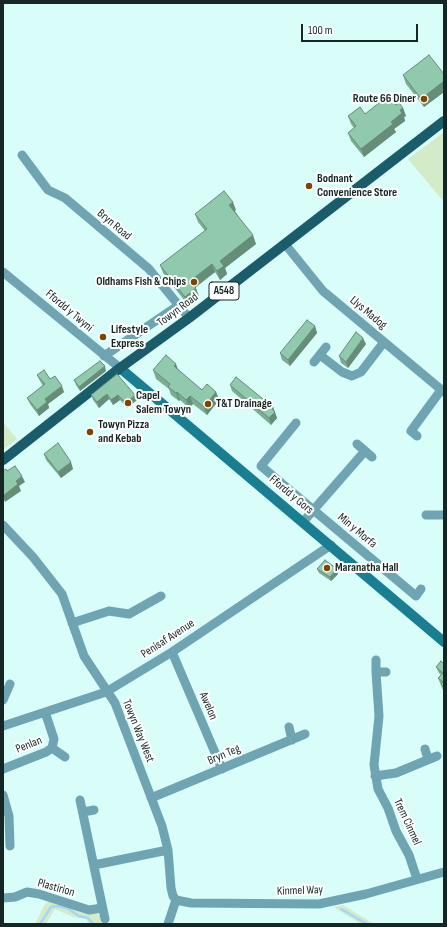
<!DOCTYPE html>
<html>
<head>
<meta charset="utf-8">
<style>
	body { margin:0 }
	#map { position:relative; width:447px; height:927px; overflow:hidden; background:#d9fdf9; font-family:"Sofia Sans Condensed",sans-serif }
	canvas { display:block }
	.frame { position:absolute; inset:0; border:4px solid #152624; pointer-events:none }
	.scale { position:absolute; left:301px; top:24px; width:117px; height:18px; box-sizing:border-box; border:2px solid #152624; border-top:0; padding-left:5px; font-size:12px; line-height:14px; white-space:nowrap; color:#152624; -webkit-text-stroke:3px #fff; paint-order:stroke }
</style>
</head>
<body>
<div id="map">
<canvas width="447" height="927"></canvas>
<div class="frame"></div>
<div class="scale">100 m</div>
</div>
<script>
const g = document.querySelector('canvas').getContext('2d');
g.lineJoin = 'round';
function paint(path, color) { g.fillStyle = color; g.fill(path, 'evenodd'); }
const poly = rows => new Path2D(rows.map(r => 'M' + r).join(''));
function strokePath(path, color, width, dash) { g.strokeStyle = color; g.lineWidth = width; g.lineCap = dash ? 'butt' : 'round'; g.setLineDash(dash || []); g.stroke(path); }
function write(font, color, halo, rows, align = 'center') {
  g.font = font + ' "Sofia Sans Condensed",sans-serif'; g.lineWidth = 4; g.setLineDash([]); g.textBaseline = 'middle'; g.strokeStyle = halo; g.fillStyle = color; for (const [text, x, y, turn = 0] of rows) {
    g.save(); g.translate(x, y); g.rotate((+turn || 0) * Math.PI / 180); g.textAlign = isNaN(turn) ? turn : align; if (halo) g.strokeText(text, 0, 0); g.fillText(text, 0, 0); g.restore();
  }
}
const green = poly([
	[444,132,444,202,408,159],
	[3,422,17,439,3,450],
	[49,901,71,907,79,912,97,914,100,917,101,922,108,924,89,924,86,919,73,917,55,909,46,924,35,924,45,904],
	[343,905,374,924,361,924,333,907]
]);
const stream = poly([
	[341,909,367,924],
	[40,924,51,907,57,906,67,908,79,916,88,918,93,924]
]);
const street = poly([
	[22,155,48,190,65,198,149,269,189,318],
	[285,244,323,291,444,392],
	[3,272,120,368],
	[320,355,342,372,352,376,361,372,384,342],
	[104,356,179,305],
	[314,362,326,347],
	[296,423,261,466,416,596,421,589],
	[417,436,411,431,441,390],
	[357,444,372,457],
	[426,515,444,515],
	[303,522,365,451],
	[3,525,33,557,62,594,84,656,115,703,162,826,168,850,171,888,173,896,176,900,168,924],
	[72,623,109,611,129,614,161,596],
	[172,652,222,769],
	[376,660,376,672,386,672],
	[376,672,379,716,374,765,378,789,388,808,396,831,409,855,417,879],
	[3,700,10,684],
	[3,726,106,692,172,652,331,545],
	[289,727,292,740],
	[52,748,65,757],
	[425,749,428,759],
	[3,769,46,752,52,748,54,739,45,712],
	[375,776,396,773,437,756],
	[3,795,9,816,10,846],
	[151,798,305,734],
	[80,800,105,919],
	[83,812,94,810],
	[94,865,168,850],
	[3,898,15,897,27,892,39,894,89,910,102,908],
	[176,900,191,903,319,904,366,894,444,872]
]);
const secondary = poly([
	[120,368,444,642]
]);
const primary = poly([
	[3,460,120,368,189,318,444,121]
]);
const wall = poly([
	[444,74,444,92,424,107,406,84,403,75],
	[403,108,406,116,404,117,405,121,394,129,396,132,364,157,351,141,348,133,354,128,351,124,348,116],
	[236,210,235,211,256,244,225,268,227,274,220,280,215,272,195,288,199,297,188,305,163,273,160,265,205,231,198,222,195,214],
	[315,326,317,333,290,366,282,360,280,353],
	[366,344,348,368,341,363,339,356],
	[153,370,178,370,202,390,216,392,219,400,207,415,193,404,189,408,180,400,179,401,171,395,169,389,156,379],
	[106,371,80,391,76,385,74,380],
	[37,375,50,379,64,392,48,404,49,408,39,416,30,404,27,398,43,386,40,381],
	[230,385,273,407,277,418,271,425,232,391],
	[91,395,135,395,137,400,127,408,120,400,113,405,109,399,99,408,93,400],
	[44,454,73,469,61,478,46,460],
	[317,569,338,574,331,581,319,573],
	[444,664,444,691,443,690,438,678,441,675,439,673,436,667]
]);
const shadedWall = poly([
	[444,81,444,92,424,107,421,99],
	[403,108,406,116,404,117,405,121,394,129,396,132,364,157,361,149,391,122,400,110],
	[233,202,236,210,232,213,229,205],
	[253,235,256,244,225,268,227,274,220,280,217,271,220,261],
	[212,264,215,272,193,289,190,281],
	[196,288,199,297,188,305,185,297],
	[315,326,317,333,290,366,288,360],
	[363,338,366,344,348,368,346,362],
	[176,364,179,372,174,366],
	[105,366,106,371,80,391,79,387],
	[62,386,64,392,48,404,49,408,39,416,37,410,45,399],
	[177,392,180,400,179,401,176,393],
	[216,392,219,400,207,415,204,407],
	[107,394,109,399,99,408,97,402],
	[118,395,120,400,113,405,111,400],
	[135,395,137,400,127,408,126,403],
	[190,396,193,404,189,408,186,400],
	[273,407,277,418,271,425,269,418,272,409],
	[71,462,73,469,61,478,58,472],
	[22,476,25,482,19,486,21,491,5,502,3,496,16,481],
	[337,569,338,574,331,581,330,577]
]);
const building = poly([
	[429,55,444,74,444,81,421,99,403,75,429,55],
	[389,95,396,105,399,103,403,108,400,110,402,113,391,122,393,124,361,149,348,133,356,126,348,116,360,107,365,114,389,95],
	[224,191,233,202,229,205,253,235,220,261,224,266,217,271,212,264,190,281,196,288,185,297,160,265,207,229,195,214,224,191],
	[307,320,315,326,288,360,280,353,307,320],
	[356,332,363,338,346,362,339,356,356,332],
	[166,355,176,364,174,366,202,390,207,384,216,392,204,407,190,396,186,400,177,392,176,393,168,387,170,384,153,370,166,355],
	[100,361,105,366,79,387,74,380,100,361],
	[44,370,50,379,55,376,62,386,45,399,47,402,37,410,27,398,45,384,37,375,44,370],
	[117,374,135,395,126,403,118,395,111,400,107,394,97,402,91,395,117,374],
	[236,377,273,407,272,409,275,412,269,418,230,385,236,377],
	[58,443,71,462,58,472,44,454,58,443],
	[15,466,22,476,16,481,18,484,3,496,3,471,6,469,7,471,15,466],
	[325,560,337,569,330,577,317,569,325,560],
	[441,661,444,664,444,687,441,684,443,682,438,678,443,673,436,667,441,661]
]);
const markers = [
	[424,99,4,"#804300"],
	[309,186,4,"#804300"],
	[194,282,4,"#804300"],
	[103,337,4,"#804300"],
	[128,403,4,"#804300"],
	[208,404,4,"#804300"],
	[90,432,4,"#804300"],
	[327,568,4,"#804300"]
];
const shields = [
	[224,291,30]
];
const shieldNames = [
	["A548",224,291]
];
const poiNames = [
	["Route 66 Diner",416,99,"right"],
	["Bodnant",317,179],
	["Convenience Store",317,193],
	["Oldhams Fish & Chips",186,282,"right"],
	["Lifestyle",111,330],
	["Express",111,344],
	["Capel",136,396],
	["Salem Towyn",136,410],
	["T&T Drainage",216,404],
	["Towyn Pizza",98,425],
	["and Kebab",98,439],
	["Maranatha Hall",335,568]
];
const streetNames = [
	["Bryn Road",114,225,40],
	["Towyn Road",178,310,-37],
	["Ffordd y Twyni",69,311,40],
	["Llys Madog",368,313,40],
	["Ffordd y Gors",291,495,40],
	["Min y Morfa",357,531,40],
	["Penisaf Avenue",168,639,-33],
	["Awelon",208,706,67],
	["Towyn Way West",138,731,68],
	["Penlan",29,745,-22],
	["Bryn Teg",224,755,-23],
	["Trem Cinmel",407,822,65],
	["Plastirion",56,888,16],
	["Kinmel Way",300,891,-2]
];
paint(green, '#d3ebc9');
strokePath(stream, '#a5d6fa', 2.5);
strokePath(street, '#6fa5b2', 9);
strokePath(secondary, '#197e91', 10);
strokePath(primary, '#1a5c6a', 10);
paint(wall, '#7cad94');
paint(shadedWall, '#658d78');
paint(building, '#90c9ac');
strokePath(building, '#658d78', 1);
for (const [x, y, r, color] of markers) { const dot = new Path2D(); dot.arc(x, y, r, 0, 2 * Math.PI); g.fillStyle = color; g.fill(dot); strokePath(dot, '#fff', 1.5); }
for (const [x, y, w] of shields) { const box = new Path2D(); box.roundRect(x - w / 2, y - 9, w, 18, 3); g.fillStyle = '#fff'; g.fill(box); strokePath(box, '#152624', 1); }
write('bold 11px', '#152624', null, shieldNames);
write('bold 12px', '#152624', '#fff', poiNames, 'left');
write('12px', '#152624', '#fff', streetNames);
</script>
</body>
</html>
